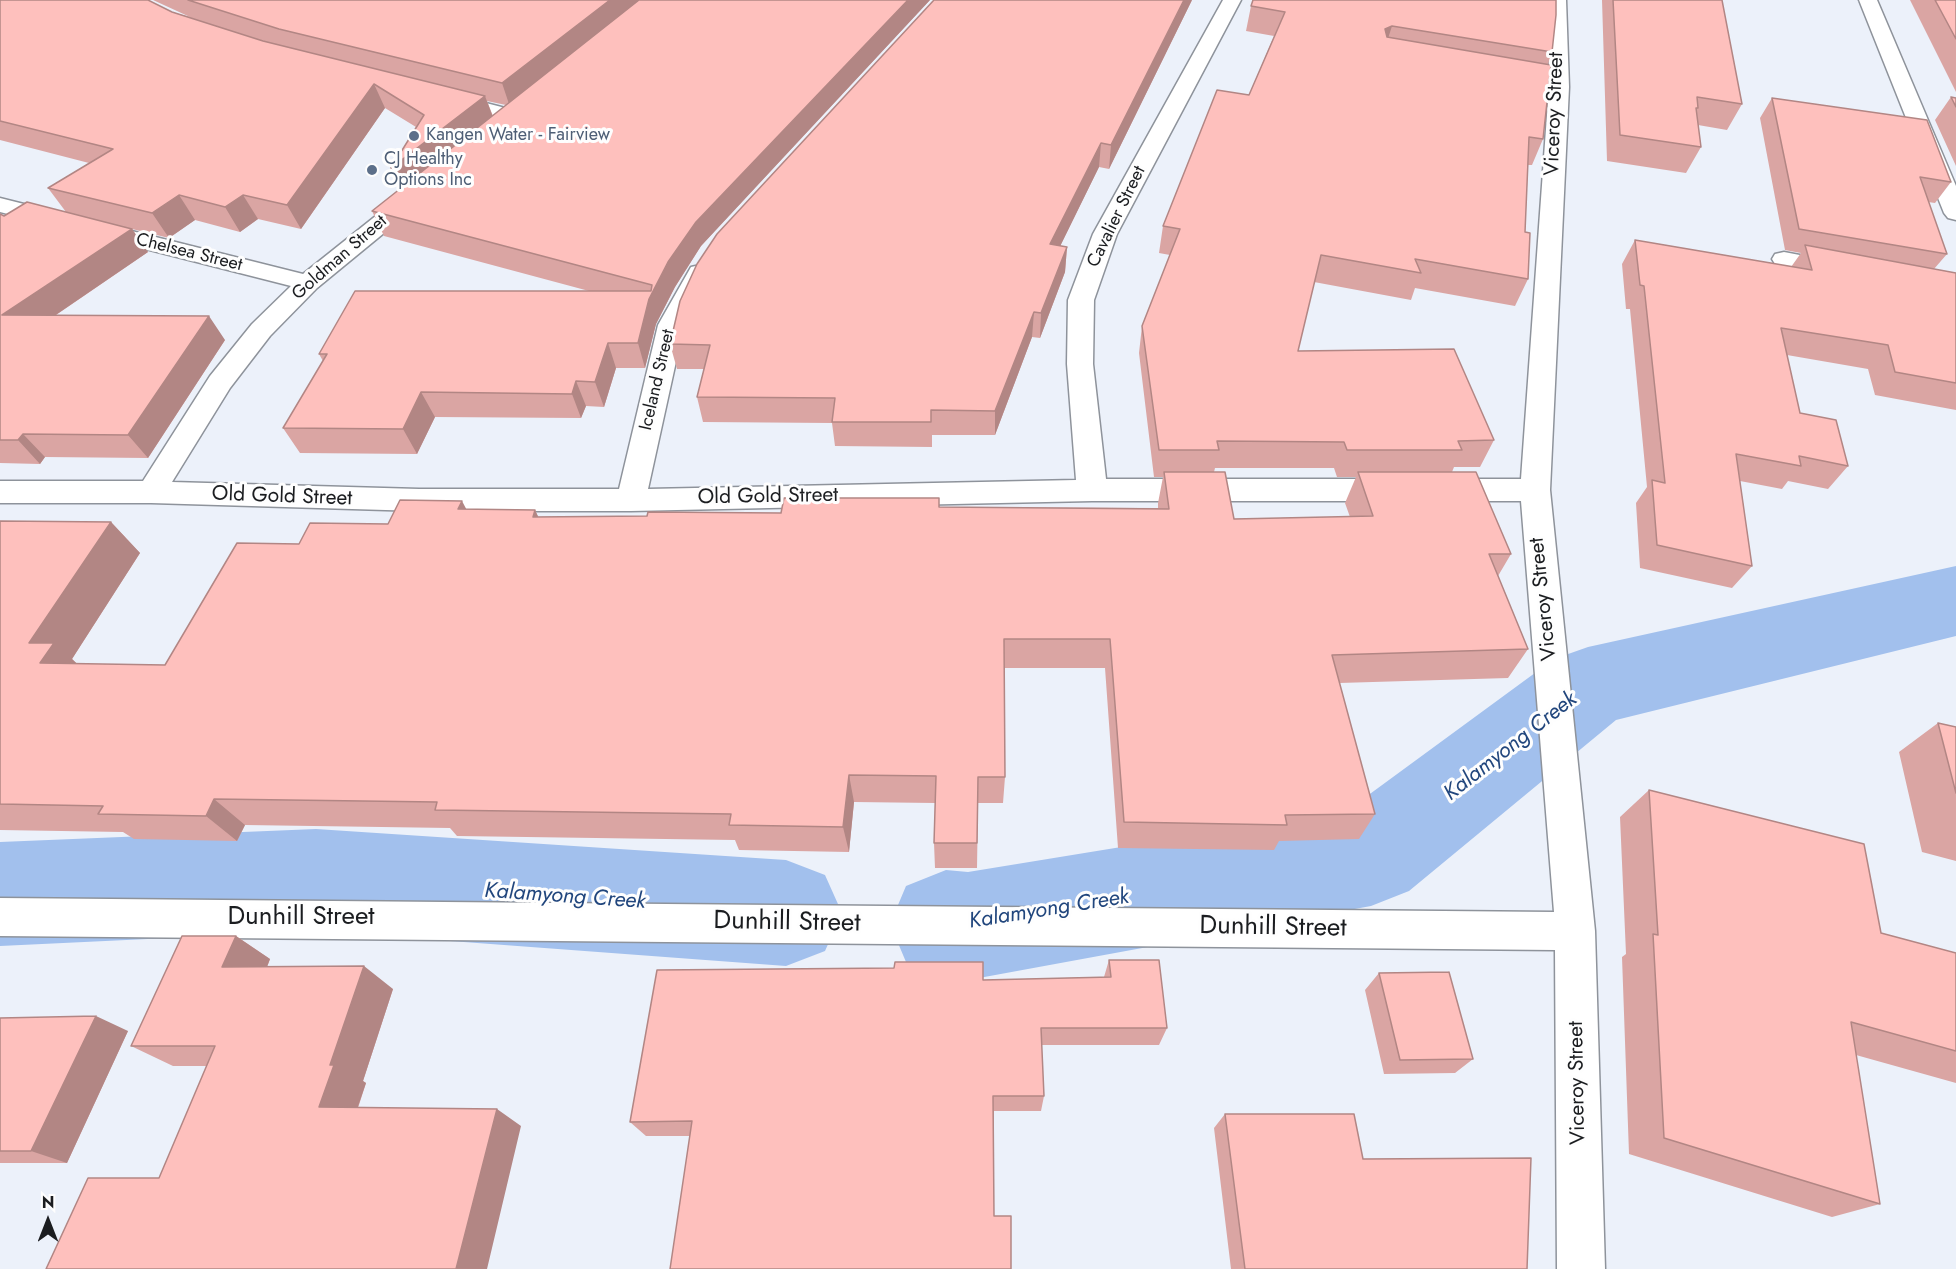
<!DOCTYPE html>
<style>
body{margin:0}
#map{position:relative;width:1956px;height:1269px;overflow:hidden;background:#ecf1fa;font-family:Jost,sans-serif}
canvas{display:block}
.north{position:absolute;left:18px;top:1191px;width:60px;height:60px;-webkit-text-stroke:4px #fefefe;paint-order:stroke;rotate:0deg;font-size:16px;font-weight:700;line-height:24px;text-align:center;color:#1b1d20}
.north::after{content:'';display:block;margin:auto;width:21px;height:27px;background:#1b1d20;clip-path:polygon(50% 0,100% 100%,50% 72%,0 100%)}
</style>
<div id="map">
<canvas width="1956" height="1269"></canvas>
<div class="north">N</div>
</div>
<script>
const ctx = document.querySelector('canvas').getContext('2d');
ctx.lineJoin = 'round';
function shape(rows) {
  const path = new Path2D();
  for (const r of rows) {
    path.moveTo(r[0], r[1]);
    for (let i = 2; i < r.length; i += 2) path.lineTo(r[i], r[i + 1]);
  }
  return path;
}
function fillPath(path, color) {
  ctx.fillStyle = color;
  ctx.fill(path, 'evenodd');
}
function stroke(path, color, width, dash) {
  ctx.strokeStyle = color;
  ctx.lineWidth = width;
  ctx.lineCap = dash ? 'butt' : 'round';
  ctx.setLineDash(dash || []);
  ctx.stroke(path);
}
function label(font, color, halo, rows, align = 'center') {
  ctx.font = font + ' Jost,sans-serif';
  ctx.lineWidth = 6;
  ctx.setLineDash([]);
  ctx.textBaseline = 'middle';
  ctx.strokeStyle = halo;
  ctx.fillStyle = color;
  for (const [text, x, y, turn = 0] of rows) {
    ctx.save();
    ctx.translate(x, y);
    ctx.rotate((+turn || 0) * Math.PI / 180);
    ctx.textAlign = isNaN(turn) ? turn : align;
    if (halo) ctx.strokeText(text, 0, 0);
    ctx.fillText(text, 0, 0);
    ctx.restore();
  }
}
const river = shape([
 [1956,566,1956,636,1616,720,1409,891,1371,906,968,980,946,978,906,962,890,924,906,886,946,870,968,872,1348,810,1554,659,1588,647,1956,566],
 [316,829,786,860,825,875,842,913,825,951,786,966,316,931,0,946,0,842,316,829]
]);
const street = shape([
 [1223,0,1241,0,1117,234,1094,300,1093,364,1106,479,1521,479,1549,87,1548,0,1566,0,1569,87,1550,490,1595,931,1605,1269,1557,1269,1555,950,0,936,0,898,1554,912,1521,501,1092,501,631,511,419,511,151,503,0,503,0,481,143,481,210,376,252,324,291,286,0,212,0,198,303,274,407,191,415,189,423,191,426,196,423,201,317,288,270,336,230,388,172,482,419,489,619,489,658,325,691,267,700,265,709,267,712,272,684,325,648,489,1076,480,1067,364,1068,300,1093,234,1223,0],
 [1859,0,1877,0,1956,186,1956,220,1948,218,1944,213,1859,0],
 [447,93,521,112,524,116,521,120,514,122,440,103,437,99,440,95,447,93],
 [1784,252,1847,264,1850,269,1847,274,1838,276,1775,264,1772,259,1775,254,1784,252]
]);
const wall = shape([
 [0,0,172,12,190,17,153,0,930,0,701,246,675,287,656,324,645,368,616,368,604,407,586,406,581,418,435,417,417,454,300,453,283,428,323,361,319,354,589,291,384,236,372,211,401,188,391,168,416,127,385,108,301,229,258,219,240,232,195,220,169,238,132,229,148,252,56,315,225,340,148,458,45,457,40,464,0,463,0,214,4,216,66,212,48,188,89,163,0,140],
 [487,101,506,105,493,116],
 [1192,0,1109,169,1099,167,1060,246,1067,247,1065,272,1040,338,1032,337,995,435,932,435,932,447,835,446,832,423,703,422,697,397,704,369,677,369,670,344],
 [1253,0,1552,52,1548,64,1543,139,1532,165,1528,165,1525,232,1528,279,1515,306,1415,288,1411,300,1314,282,1298,351,1494,440,1480,467,1454,467,1452,472,1511,554,1498,576,1528,649,1508,678,1339,683,1375,814,1359,839,1279,841,1274,850,1118,848,1105,668,1004,668,1005,777,1003,803,978,803,977,868,935,868,934,843,935,803,854,802,849,852,739,850,735,840,457,836,450,828,245,825,237,841,134,839,123,832,0,830,0,521,111,522,140,553,72,659,77,664,165,665,299,544,388,524,466,509,535,510,538,517,647,516,781,513,939,507,1158,508,1158,503,1163,477,1154,477,1139,353,1142,326,1170,255,1159,253,1163,226,1249,95,1274,36,1246,31,1251,6],
 [1215,468,1334,468,1337,477,1356,477,1345,503,1350,517,1234,519,1214,472],
 [1602,0,1722,0,1742,104,1727,130,1698,125,1701,147,1686,173,1607,161],
 [1910,0,1956,0,1956,92],
 [1951,97,1956,98,1956,166,1935,120],
 [1772,98,1951,182,1935,203,1928,202,1947,254,1934,269,1956,273,1956,410,1875,395,1868,369,1787,355,1800,413,1848,466,1828,489,1788,481,1782,489,1740,481,1752,566,1732,588,1640,568,1636,503,1647,487,1630,309,1626,309,1622,264,1635,240,1791,267,1801,253,1785,250,1760,118],
 [1938,723,1956,727,1956,861,1922,852,1899,752],
 [1649,790,1881,933,1956,953,1956,1083,1856,1055,1880,1204,1832,1217,1629,1154,1622,957,1626,954,1620,817],
 [236,936,270,959,267,967,393,989,363,1081,366,1083,358,1108,521,1126,159,1178,207,1066,173,1066,131,1046],
 [1109,960,1167,1028,1159,1045,1041,1045,1044,1096,1041,1111,994,1111,994,1216,1011,1269,690,1136,646,1136,630,1122,983,980,1104,977],
 [1379,973,1473,1059,1455,1073,1384,1074,1365,990],
 [0,1018,128,1031,67,1163,0,1163],
 [1225,1114,1363,1159,1527,1269,1231,1269,1214,1128]
]);
const shadedWall = shape([
 [610,0,645,0,510,107,502,83],
 [908,0,930,0,701,246,675,287,656,324,645,368,638,343,649,299,668,262,696,222],
 [1184,0,1192,0,1109,169,1111,145],
 [1392,26,1384,51,1385,29],
 [374,84,385,108,301,229,287,205],
 [485,96,494,120,403,192,391,168],
 [1101,143,1099,167,1049,269,1050,244],
 [179,195,195,220,169,238,152,213],
 [243,195,258,219,240,232,225,207],
 [132,229,148,252,22,338,2,315],
 [1067,247,1065,272,1040,338,1041,313],
 [1034,312,1032,337,995,435,995,411],
 [209,316,225,340,148,458,128,435],
 [608,343,616,368,604,407,595,382],
 [576,381,586,406,581,418,572,394],
 [421,392,435,417,417,454,403,429],
 [23,434,45,457,40,464,18,440],
 [462,501,479,533,458,509],
 [535,510,550,541,533,517],
 [111,522,140,553,72,659,87,673,40,663,29,643],
 [849,775,854,802,849,852,843,827],
 [214,799,245,825,237,841,206,816],
 [236,936,270,959,258,990,222,967],
 [364,966,393,989,363,1081,366,1083,352,1124,319,1107,330,1065],
 [96,1016,128,1031,67,1163,31,1151],
 [497,1109,521,1126,487,1269,456,1269]
]);
const building = shape([
 [0,0,148,0,172,12,263,41,485,96,391,168,424,115,374,84,287,205,243,195,225,207,179,195,152,213,48,188,113,149,0,121,0,0],
 [188,0,610,0,502,83,279,29,188,0],
 [639,0,908,0,696,222,668,262,649,299,638,343,608,343,595,382,576,381,572,394,421,392,403,429,283,428,327,354,319,354,355,291,651,291,652,285,372,211,639,0],
 [934,0,1184,0,1111,145,1101,143,1050,244,1067,247,1041,313,1034,312,995,411,931,410,931,422,832,422,835,398,697,397,710,345,670,344,680,301,697,264,717,234,934,0],
 [1253,0,1556,0,1556,15,1552,52,1392,26,1385,29,1387,37,1551,65,1543,139,1529,137,1525,232,1530,233,1528,279,1415,259,1421,273,1321,255,1298,351,1454,349,1494,440,1458,441,1462,450,1347,450,1344,442,1217,441,1219,450,1159,450,1142,326,1180,229,1163,226,1217,90,1249,95,1285,12,1251,6,1253,0],
 [1613,0,1722,0,1742,104,1697,97,1698,108,1696,108,1701,147,1620,135,1613,0],
 [1935,0,1956,0,1956,39,1935,0],
 [1951,97,1956,98,1956,107,1951,97],
 [1772,98,1927,120,1951,182,1920,177,1947,254,1799,229,1772,98],
 [27,202,132,229,2,315,209,316,128,435,23,434,18,440,0,440,0,214,4,216,27,202],
 [1635,240,1812,270,1805,245,1956,273,1956,383,1895,372,1888,345,1781,328,1800,413,1836,420,1848,466,1799,456,1801,466,1736,454,1752,566,1657,545,1652,480,1665,483,1644,286,1640,285,1635,240],
 [1164,472,1225,472,1234,519,1373,516,1358,472,1476,472,1511,554,1489,554,1528,649,1332,655,1375,814,1285,815,1287,825,1124,822,1110,639,1004,639,1005,777,978,777,977,843,934,843,936,776,849,775,843,827,729,825,731,814,435,810,437,802,214,799,206,816,98,814,103,806,0,804,0,521,111,522,29,643,54,643,40,663,165,665,237,543,299,544,310,523,388,524,400,500,462,501,458,509,535,510,533,517,647,516,648,512,781,513,784,498,939,498,939,507,1169,509,1164,472],
 [1938,723,1956,727,1956,793,1938,723],
 [1649,790,1864,844,1881,933,1956,953,1956,1051,1851,1022,1880,1204,1664,1138,1653,934,1658,935,1649,790],
 [182,936,236,936,222,967,364,966,330,1065,334,1065,319,1107,497,1109,456,1269,46,1269,88,1178,159,1178,215,1046,131,1046,182,936],
 [1109,960,1159,960,1167,1028,1041,1028,1044,1096,993,1096,994,1216,1011,1216,1011,1269,670,1269,692,1121,630,1122,657,970,894,968,895,962,983,962,983,980,1111,977,1109,960],
 [1449,972,1473,1059,1400,1060,1379,973,1449,972],
 [96,1016,31,1151,0,1151,0,1018,96,1016],
 [1225,1114,1354,1114,1363,1159,1531,1158,1527,1269,1245,1269,1225,1114]
]);
const markers = [
 [414,136,6,"#5c6f8a"],
 [372,170,6,"#5c6f8a"]
];
const farServicenames = [
 ["Kangen Water - Fairview",426,136],
 ["CJ Healthy",384,160],
 ["Options Inc",384,181]
];
const farStreetnames = [
 ["Cavalier Street",1117,217,-64],
 ["Chelsea Street",189,253,14],
 ["Goldman Street",340,258,-41],
 ["Iceland Street",658,380,-77]
];
const streetNames = [
 ["Viceroy Street",1555,114,-88],
 ["Old Gold Street",282,497,2],
 ["Old Gold Street",768,497,-1],
 ["Viceroy Street",1544,599,-96],
 ["Viceroy Street",1578,1083,-91]
];
const waterNames = [
 ["Kalamyong Creek",1511,747,-38],
 ["Kalamyong Creek",565,897,4],
 ["Kalamyong Creek",1049,910,-9]
];
const nearStreetnames = [
 ["Dunhill Street",301,918],
 ["Dunhill Street",787,923,1],
 ["Dunhill Street",1273,928,1]
];
fillPath(river, '#a2c0ed');
stroke(street, '#8e939b', 3);
fillPath(street, '#fff');
fillPath(wall, '#daa5a3');
fillPath(shadedWall, '#b28684');
fillPath(building, '#fec0bd');
stroke(building, '#b28684', 1.5);
for (const [x, y, r, color] of markers) {
  const dot = new Path2D();
  dot.arc(x, y, r, 0, 2 * Math.PI);
  ctx.fillStyle = color;
  ctx.fill(dot);
  stroke(dot, '#fefefe', 2);
}
label('18px', '#4e5e75', '#fefefe', farServicenames, 'left');
label('18px', '#1b1d20', '#fefefe', farStreetnames);
label('21px', '#1b1d20', '#fefefe', streetNames);
label('italic 22px', '#21467d', '#fefefe', waterNames);
label('26px', '#1b1d20', '#fefefe', nearStreetnames);
</script>
